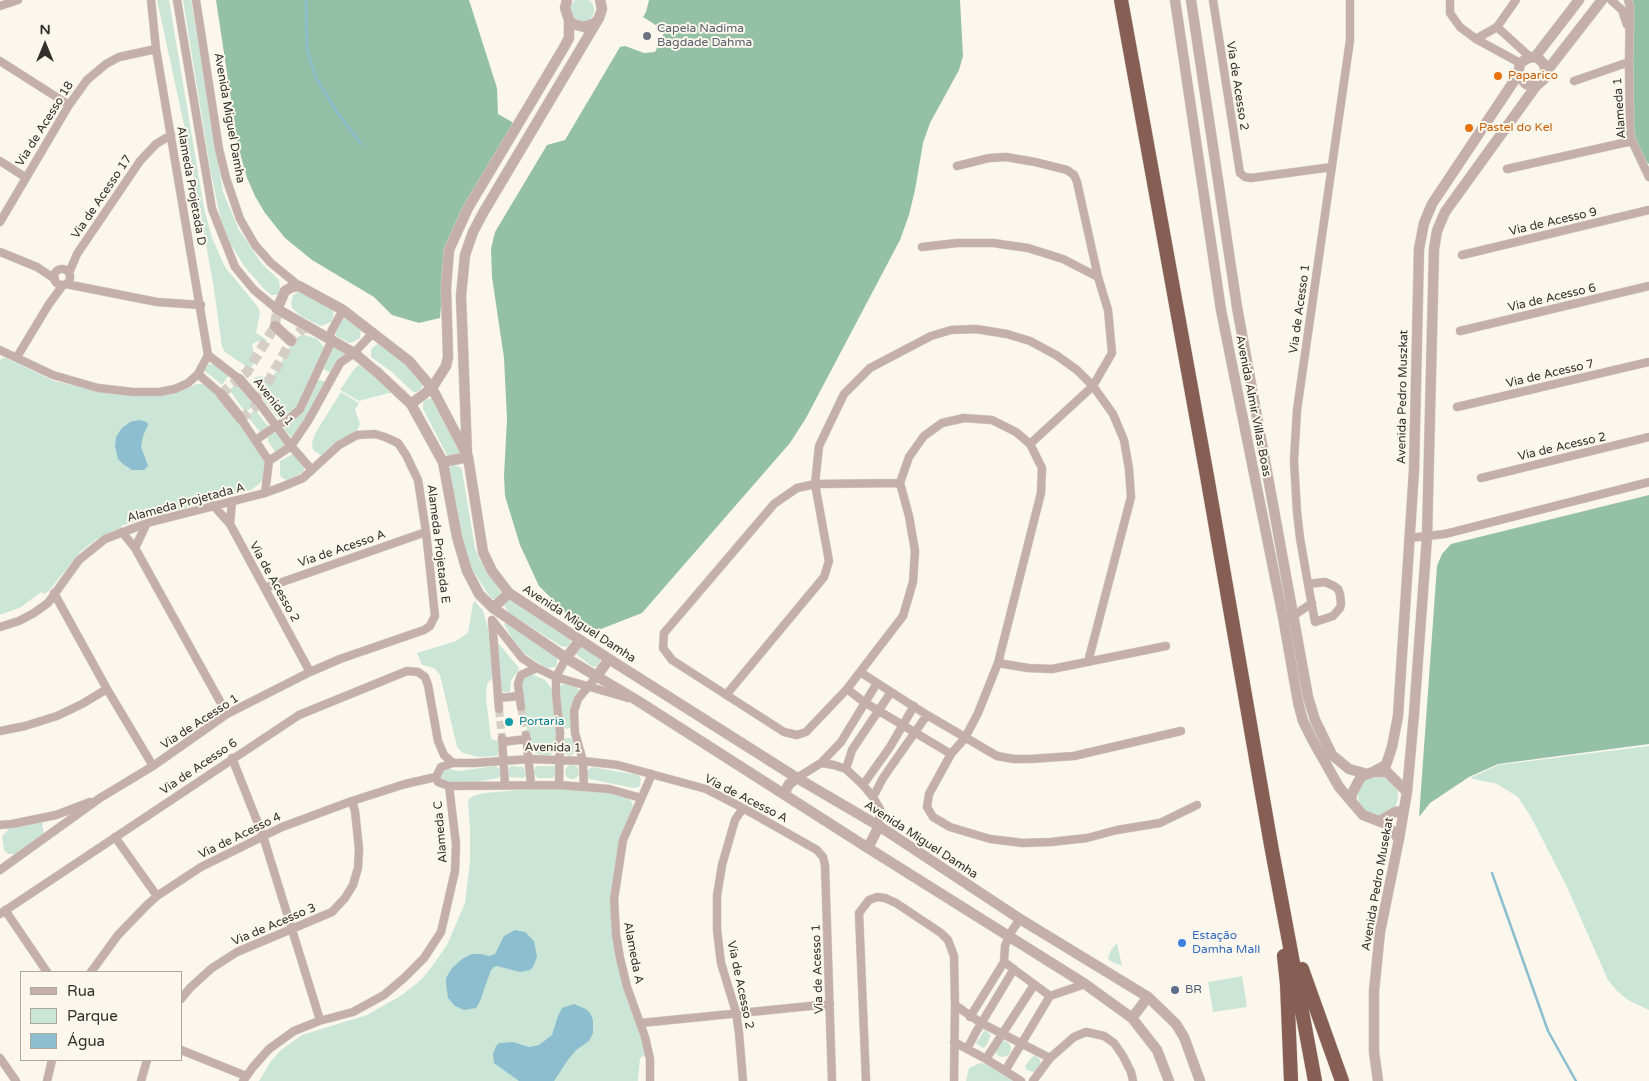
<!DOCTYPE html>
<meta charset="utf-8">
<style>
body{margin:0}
#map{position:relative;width:1649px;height:1081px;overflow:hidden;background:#fbf7ed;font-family:"Varela Round",sans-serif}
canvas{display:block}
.legend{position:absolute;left:20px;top:971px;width:162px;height:90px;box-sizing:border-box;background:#fbf7ed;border:1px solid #aba8a0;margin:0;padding:6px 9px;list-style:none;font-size:15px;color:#33312d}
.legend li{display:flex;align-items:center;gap:10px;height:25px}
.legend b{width:25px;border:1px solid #aba8a0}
.north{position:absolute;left:20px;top:20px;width:50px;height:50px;-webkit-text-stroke:4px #fbf7ed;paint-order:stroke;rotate:0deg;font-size:14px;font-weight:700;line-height:20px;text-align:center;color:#33312d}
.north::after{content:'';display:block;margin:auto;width:18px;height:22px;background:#33312d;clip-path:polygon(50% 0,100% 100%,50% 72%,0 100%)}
</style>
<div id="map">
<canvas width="1649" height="1081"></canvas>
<ul class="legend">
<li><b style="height:6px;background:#c5afaa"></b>Rua</li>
<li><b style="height:14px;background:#cbe6d6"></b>Parque</li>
<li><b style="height:14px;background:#8cbecf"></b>Água</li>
</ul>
<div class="north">N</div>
</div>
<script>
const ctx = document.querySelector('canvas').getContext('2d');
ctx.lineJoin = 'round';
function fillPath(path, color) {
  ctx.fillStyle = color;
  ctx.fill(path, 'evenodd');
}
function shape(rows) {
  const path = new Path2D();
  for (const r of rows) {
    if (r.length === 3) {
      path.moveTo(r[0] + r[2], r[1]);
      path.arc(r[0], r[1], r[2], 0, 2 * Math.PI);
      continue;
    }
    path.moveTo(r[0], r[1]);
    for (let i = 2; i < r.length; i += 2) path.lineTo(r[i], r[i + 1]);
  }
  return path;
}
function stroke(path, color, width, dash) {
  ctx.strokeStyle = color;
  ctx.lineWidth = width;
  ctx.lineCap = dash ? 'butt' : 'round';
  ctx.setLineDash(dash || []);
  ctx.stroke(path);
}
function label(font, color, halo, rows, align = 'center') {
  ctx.font = font + ' "Varela Round",sans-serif';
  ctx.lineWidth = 4;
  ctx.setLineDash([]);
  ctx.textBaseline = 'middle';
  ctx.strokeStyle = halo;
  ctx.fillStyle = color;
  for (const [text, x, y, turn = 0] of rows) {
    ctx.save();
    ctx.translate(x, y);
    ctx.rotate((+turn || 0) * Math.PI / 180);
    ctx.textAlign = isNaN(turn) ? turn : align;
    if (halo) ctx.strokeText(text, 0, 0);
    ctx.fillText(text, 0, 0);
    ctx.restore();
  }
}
const green = shape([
 [582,10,12],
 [157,0,169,0,204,208,212,238,225,267,258,307,260,313,256,333,267,340,266,342,261,340,252,344,254,355,258,357,250,369,225,352,222,347,214,289,186,134],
 [183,0,191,0,223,192,239,230,246,240,262,264,279,280,280,289,278,294,275,295,271,295,265,290,244,266,229,241,221,221,210,168],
 [300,291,332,308,334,315,331,322,321,326,301,316,292,308,291,303,293,295],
 [346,318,361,330,360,338,353,342,350,343,336,336,335,331,339,320],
 [305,335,317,339,325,348,295,412,284,419,278,418,264,401,263,399,265,390,261,390,254,378,261,376,271,380,292,343,299,336],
 [380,342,388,346,424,384,420,390,417,392,413,392,392,372,371,357,371,350,373,347],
 [335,346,344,353,344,355,332,371,328,372,324,369,324,362,330,348],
 [2,358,6,358,54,381,110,394,167,395,176,393,197,384,205,384,216,391,266,459,265,477,259,484,251,490,123,525,117,532,97,539,80,552,48,592,44,594,41,592,21,607,0,615,0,360],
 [209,364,218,366,229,375,222,385,205,371,205,369],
 [361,364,374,364,381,367,387,376,402,389,407,391,403,395,395,393,389,393,359,401,340,390,355,368],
 [320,380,326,382,325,388,292,438,285,430,285,426,295,420,315,382],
 [236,385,240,386,252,403,251,408,248,410,243,409,231,392,231,388],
 [341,392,359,403,355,410,360,424,356,433,324,457,313,450,312,442,316,432],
 [427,399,432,399,460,453,459,456,451,458,447,455,423,409,423,402],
 [255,410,268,426,268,430,260,432,247,416],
 [271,433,277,433,284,444,285,446,277,453,275,452,268,441,268,437],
 [293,454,304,465,304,470,303,472,288,480,283,479,280,475,280,461],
 [454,465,460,467,462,470,475,548,479,558,502,594,497,599,492,599,486,591,472,569,464,547,452,483,449,472,450,467],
 [509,600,511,600,571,639,570,644,567,647,561,646,509,613,504,605,505,602],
 [475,601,483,611,488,628,493,677,487,684,486,699,491,739,501,742,500,750,497,756,479,757,463,753,457,747,440,675,434,668,422,665,417,653,456,641,468,633,473,603],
 [506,623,558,657,556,667,546,668,524,653,512,638,504,624],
 [496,644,499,644,519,668,519,670,511,680,510,692,500,692],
 [584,646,600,658,600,662,597,666,593,667,577,655,576,652,580,647],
 [532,674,545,680,553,690,559,746,550,755,541,755,535,753,529,749,527,743,527,729,521,691,522,679],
 [564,684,576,687,580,691,573,726,567,729,564,728,563,725,558,688],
 [566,738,571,738,573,739,574,752,571,756,564,754,563,741],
 [1649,746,1649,1010,1628,1000,1617,991,1608,980,1566,885,1531,817,1518,797,1497,784,1470,778,1498,765],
 [572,772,7],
 [495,766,500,770,501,775,498,778,459,785,440,782,438,772,445,768,459,771],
 [511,766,523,767,526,773,525,777,523,778,509,777,507,771],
 [536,766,554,766,556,769,556,774,553,778,538,778,533,773],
 [592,767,638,775,641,778,640,786,634,788,589,779,587,776,587,771],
 [1378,796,20],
 [541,788,595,790,624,795,632,802,633,810,612,911,646,1054,640,1058,638,1081,259,1081,271,1061,281,1050,302,1035,367,1015,402,995,421,980,433,965,447,945,465,903,470,861,470,828,468,800,473,796,485,793],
 [42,822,44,835,16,854,8,854,4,850,2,836,9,829],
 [1117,943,1122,966,1110,961,1108,958,1111,950],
 [1242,976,1247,1007,1213,1012,1208,982],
 [984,1031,986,1031,991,1035,986,1046,983,1048,976,1043],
 [1003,1049,8],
 [1034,1055,1040,1059,1041,1065,1036,1071,1033,1072,1027,1070,1025,1066],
 [980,1063,986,1064,1013,1081,966,1081,969,1068]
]);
const forest = shape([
 [216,0,469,0,497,88,498,114,512,122,515,128,446,245,440,318,419,323,392,315,374,297,312,260,285,238,265,213,255,196,247,178,238,146],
 [649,0,960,0,963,56,959,70,930,123,923,143,915,190,909,215,900,240,806,418,790,443,642,613,601,629,589,630,581,628,539,586,520,545,505,496,504,476,507,419,504,358,492,277,491,249,495,232,547,145,565,140,620,47,625,46,644,53,655,52,665,31,643,17,646,12],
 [1630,0,1649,0,1649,164,1644,160,1635,139,1633,128],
 [1649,495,1649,744,1498,764,1469,777,1430,803,1419,817,1437,566,1442,554,1451,544]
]);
const water = shape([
 [139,420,147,422,148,425,143,436,141,447,148,466,144,470,132,470,123,464,118,459,115,446,116,437,122,428,130,422],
 [515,930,525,932,534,941,537,957,533,967,530,970,520,972,497,966,494,967,491,970,480,1001,476,1008,464,1010,455,1006,448,998,446,984,446,978,452,968,462,959,472,954,481,954,489,956,495,954,504,936],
 [574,1004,586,1009,590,1013,593,1020,593,1033,589,1041,576,1050,567,1061,554,1081,519,1081,494,1063,493,1054,496,1046,499,1043,513,1042,529,1047,539,1045,552,1035,558,1016,562,1008]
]);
const stream = shape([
 [306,0,307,49,316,78,339,115,361,144],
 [1492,873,1548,1031,1576,1081]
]);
const minorTunnel = shape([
 [521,707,526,735],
 [499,709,502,738]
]);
const tertiaryTunnel = shape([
 [221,394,247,372,275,326,277,309],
 [241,419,254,408,291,341,302,329,310,328]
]);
const minor = shape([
 [177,0,212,209,235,267,254,290,277,309],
 [196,0,219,149,226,178,240,219,255,245,271,263,299,286],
 [1213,0,1240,173,1245,177,1251,178,1332,167],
 [1450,0,1450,13,1460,27,1476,39,1520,63],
 [1611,0,1622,10,1627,25],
 [1628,0,1630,7,1629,62,1630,131,1632,141,1649,177],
 [0,6,18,0],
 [1497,27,1530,57],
 [1476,39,1497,27,1516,0],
 [0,61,69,105],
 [1574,81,1629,62],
 [0,161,25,177],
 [957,166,989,158,1006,157,1035,162,1067,170,1074,175,1077,182,1098,277,1108,310,1112,353,1093,386,1030,444],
 [1507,169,1632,141],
 [0,222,69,105,87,80,106,64,119,57,156,49],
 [922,247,957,243,993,243,1028,248,1063,259,1098,277],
 [0,252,37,267,55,279],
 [1462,255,1649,210],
 [62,277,8],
 [69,273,77,254,140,161,156,144,171,135],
 [66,284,157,302,201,305],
 [1460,331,1649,286],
 [0,350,53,375,98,388,133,392,159,392,175,389,188,383,198,374,208,355,156,49,151,0],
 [208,355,239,379],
 [17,357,49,304,63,285],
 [198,374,221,394],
 [257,400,291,446,312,470],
 [1457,407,1649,362],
 [241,419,269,461,265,493],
 [256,440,276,426,288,420,300,409,332,340,330,335,332,330,343,310],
 [269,461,291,446,308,421,340,363,354,353,368,338,374,333],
 [1481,478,1649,437],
 [900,483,815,484,797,488,774,504,664,633,663,648,672,660,784,732,797,735,806,732,847,689,903,616,913,582,915,551,909,516,900,483,909,457,924,436,942,423,964,418,992,420,1016,432,1030,444,1042,468,1041,493,998,663,978,713,965,738,951,754,929,794,927,807,933,817,950,827,990,839,1023,843,1051,842,1087,838,1117,830,1160,823,1197,805],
 [213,505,230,524,310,672],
 [230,524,232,501],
 [122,532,135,548,227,714],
 [1409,538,1445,534,1649,482],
 [135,548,147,523],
 [1308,584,1325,582,1334,586,1338,589,1340,594,1341,604,1340,608,1333,616,1315,622,1308,584,1300,538,1297,512,1294,461,1297,410,1350,40,1350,0],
 [265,588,426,532],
 [54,593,107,689,153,766],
 [1283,617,1293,616,1312,603],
 [492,620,522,658,537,668,556,677,628,698],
 [492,620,499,709],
 [0,627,19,621,34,613,48,603,79,560,105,539,147,523,265,493,284,486,303,478,339,445,357,435,375,434,385,437,398,443,406,455,418,480,426,532,435,616,430,626,424,630,340,659,310,672,227,714,153,766,100,798,0,870],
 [998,663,1028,668,1052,669,1166,646],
 [860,672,927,715,997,756,1014,759,1030,759,1074,756,1181,731],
 [847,689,864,702,951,754],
 [726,695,824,577,829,561,815,484,819,446,844,394,870,368,931,336,951,330,976,329,1007,334,1030,341,1056,355,1077,370,1093,386,1113,414,1124,440,1129,469,1131,497,1088,662],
 [498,698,520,696],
 [521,707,518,684,521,675,537,668],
 [0,731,25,726,57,716,82,704,107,689],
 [526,735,531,784],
 [502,738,505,785],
 [502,742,527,739],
 [232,758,263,836,320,1020],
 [453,763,474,763,530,759,583,761,618,765,706,789,743,808,817,850,823,857,825,865,832,1081],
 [821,763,841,742,877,683],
 [846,769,852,750,891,692],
 [797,778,821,763,834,765,846,769,863,785,873,797,880,809,879,826],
 [559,785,560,733,556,694,556,677,566,658],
 [863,785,890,747,914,706],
 [449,786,559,785,609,789,641,798],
 [584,787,583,761,575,733,574,711,578,699,597,676],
 [873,797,883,778,927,715],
 [743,808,735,820,722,865,717,896,717,930,721,963,736,1012,739,1033,743,1081],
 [0,825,12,824,56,815,90,802],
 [115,837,157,896],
 [5,910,47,972],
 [0,914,299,715,407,671,418,672,425,677,428,685,438,741,444,755,453,763,441,767,436,777,438,782,449,786,456,844,455,871,441,932,424,958,404,978,384,995,353,1012,319,1021,294,1031,269,1049,253,1067,243,1081],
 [1020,919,1009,935,1005,946,1004,962,1050,996,1085,984],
 [91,972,118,935,147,905,157,896,201,867,282,827,352,801,405,784,436,777],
 [181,999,190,988,212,968,237,952,332,912,345,898,353,885,358,868,359,849,355,811,352,801],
 [955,1005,981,1023,1050,1058],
 [970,1017,1004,962],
 [641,1023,830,1004],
 [954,1042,986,1059,1021,1081],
 [967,1049,976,1032,1014,969],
 [181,1050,246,1076],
 [0,1058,16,1081],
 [986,1059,1034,985],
 [1005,1071,1050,996],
 [47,1081,52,1060],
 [141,1081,147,1060],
 [650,1081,650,1059,645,1037,627,987,620,958,616,935,614,899,623,840,652,774],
 [866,1081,859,913,869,900,877,897,885,898,896,903,941,933,948,940,954,956,955,1005,954,1081],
 [1033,1081,1050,1058,1074,1037,1086,1032,1104,1036,1114,1043,1123,1056,1131,1072,1133,1081]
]);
const tertiary = shape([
 [567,0,565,8,569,20,573,24,584,27,595,23,599,18,602,9,600,0],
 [1175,0,1221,310,1283,617,1298,702,1303,721,1313,741,1339,787,1363,815,1386,824,1399,839],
 [1191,0,1237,307,1308,697,1315,720,1332,755,1349,769,1367,774],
 [1535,57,1579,0],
 [1546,72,1602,0],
 [275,326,291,341],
 [239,379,257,400],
 [221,394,241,419],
 [411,404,432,388,446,366,448,357,446,288,449,250,468,208,563,49,569,38,569,20],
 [467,454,461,296,465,255,473,232,483,213,599,18],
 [443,462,468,457],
 [493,608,509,593],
 [566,658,580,640],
 [597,676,609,659],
 [1373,772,1386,765,1392,747,1398,716,1414,470,1419,249,1424,223,1432,204,1518,75],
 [784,794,789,784,797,778],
 [1352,802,1351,796,1358,782,1362,776,1373,772,1387,772,1407,792],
 [1381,820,1395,812,1403,811],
 [868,848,879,826],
 [1132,1018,1148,997],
 [1169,1081,1157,1050,1132,1018,1085,984,868,848,638,701,566,658,493,608,479,594,467,571,457,537,443,462,411,404,379,374,354,353,277,309,285,291,292,287,299,286,343,310,409,361,432,388,468,457,483,552,492,571,509,593,609,659,797,778,879,826,1020,919,1148,997,1176,1024,1184,1037,1200,1081],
 [1378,1081,1374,1052,1374,991,1380,932,1399,839,1407,792,1414,714,1427,537,1434,249,1437,231,1445,212,1536,86,1544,79,1546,72,1544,64,1538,58,1530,57,1520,63,1518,75,1526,84,1536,86]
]);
const motorway = shape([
 [1121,0,1207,476,1271,845,1315,1081],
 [1284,956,1287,984,1291,1081],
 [1302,969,1342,1081]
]);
const markers = [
 [647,36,5,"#6b7280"],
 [1498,76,5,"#e8710a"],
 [1469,128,5,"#e8710a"],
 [509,722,5,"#0f9aa8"],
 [1182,943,5,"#3f7fe0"],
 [1175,990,5,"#5c6f8a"]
];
const worshipNames = [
 ["Capela Nadima",657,29],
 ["Bagdade Dahma",657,43]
];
const foodNames = [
 ["Paparico",1508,76],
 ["Pastel do Kel",1479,128]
];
const streetNames = [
 ["Via de Acesso 2",1237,86,81],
 ["Alameda 1",1620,108,-94],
 ["Avenida Miguel Damha",229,118,80],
 ["Via de Acesso 18",45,124,-58],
 ["Alameda Projetada D",191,186,80],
 ["Via de Acesso 17",102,197,-56],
 ["Via de Acesso 9",1553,222,-13],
 ["Via de Acesso 6",1552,298,-13],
 ["Via de Acesso 1",1300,309,-82],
 ["Via de Acesso 7",1550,374,-13],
 ["Avenida Pedro Muszkat",1403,397,-89],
 ["Avenida 1",273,402,52],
 ["Avenida Almir Villas Boas",1253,406,79],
 ["Via de Acesso 2",1562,447,-13],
 ["Alameda Projetada A",186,503,-15],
 ["Alameda Projetada E",438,544,83],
 ["Via de Acesso A",342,549,-19],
 ["Via de Acesso 2",274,582,61],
 ["Avenida Miguel Damha",579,624,33],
 ["Via de Acesso 1",200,722,-33],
 ["Avenida 1",553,748,1],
 ["Via de Acesso 6",199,767,-34],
 ["Via de Acesso A",746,799,27],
 ["Alameda C",441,832,-95],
 ["Via de Acesso 4",240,836,-26],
 ["Avenida Miguel Damha",921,840,33],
 ["Avenida Pedro Musekat",1378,884,-80],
 ["Via de Acesso 3",274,925,-23],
 ["Alameda A",633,953,79],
 ["Via de Acesso 1",818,969,-92],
 ["Via de Acesso 2",740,985,78]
];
const cultureNames = [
 ["Portaria",519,722]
];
const shopNames = [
 ["Estação",1192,936],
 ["Damha Mall",1192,950]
];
const serviceNames = [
 ["BR",1185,990]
];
fillPath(green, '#cbe6d6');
fillPath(forest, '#95c0a8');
fillPath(water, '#8cbecf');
stroke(stream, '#8cbecf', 2.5);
stroke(minorTunnel, '#d3cfc7', 8, [8, 4]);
stroke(tertiaryTunnel, '#d3cfc7', 10, [10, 5]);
stroke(minor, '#d7d3ca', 9);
stroke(tertiary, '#d7d3ca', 11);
stroke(motorway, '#d7d3ca', 15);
stroke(minor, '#c5afaa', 8);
stroke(tertiary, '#c5afaa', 10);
stroke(motorway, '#875e54', 14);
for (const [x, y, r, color] of markers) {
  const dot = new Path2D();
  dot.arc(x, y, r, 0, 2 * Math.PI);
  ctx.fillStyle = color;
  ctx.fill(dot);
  stroke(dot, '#fbf7ed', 2);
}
label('12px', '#5b616d', '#fbf7ed', worshipNames, 'left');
label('12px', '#c56008', '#fbf7ed', foodNames, 'left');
label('12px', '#33312d', '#fbf7ed', streetNames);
label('12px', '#0d838f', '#fbf7ed', cultureNames, 'left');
label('12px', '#366cbe', '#fbf7ed', shopNames, 'left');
label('12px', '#4e5e75', '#fbf7ed', serviceNames, 'left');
</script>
